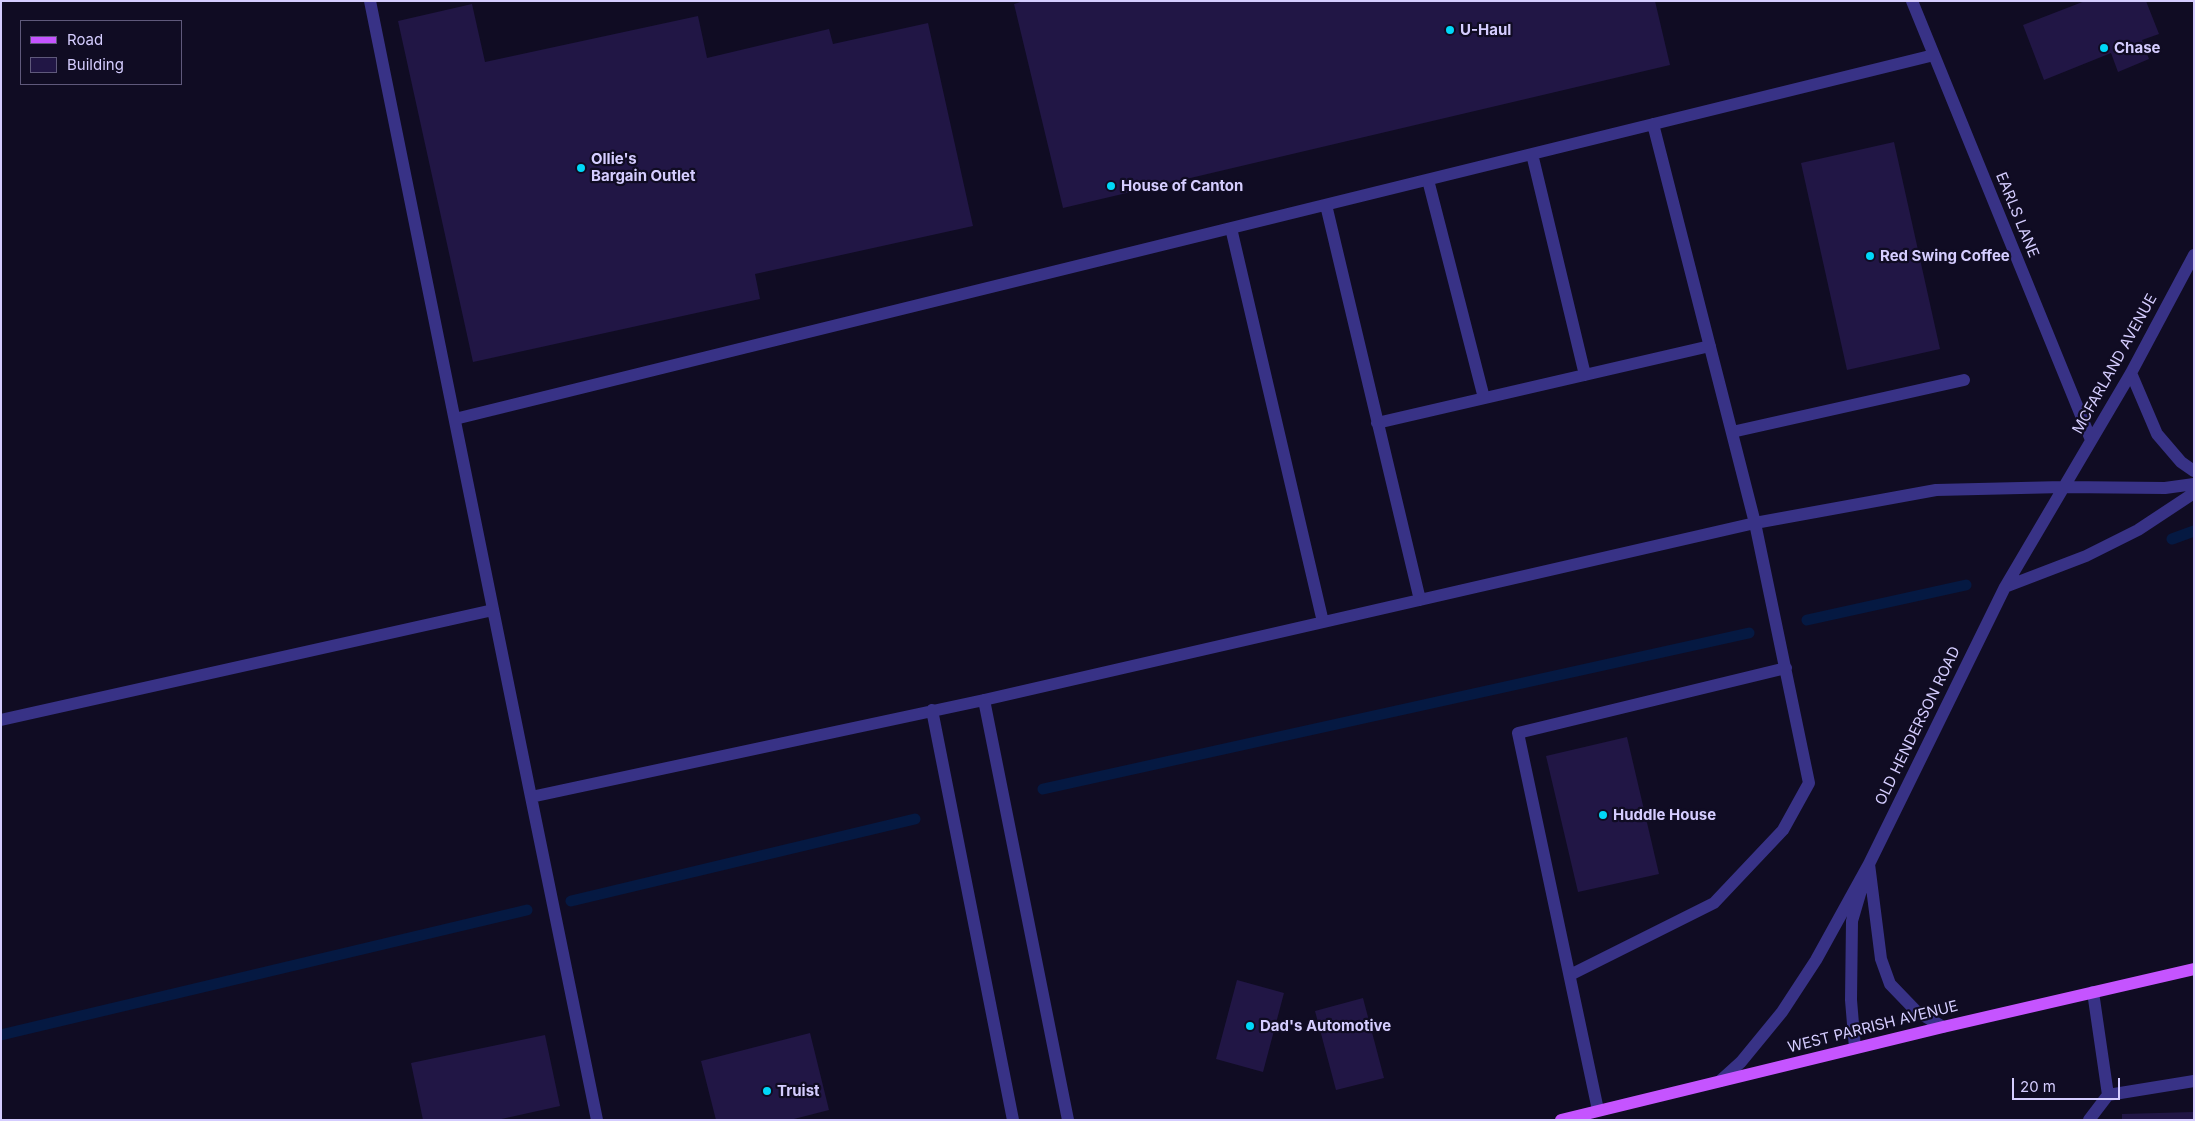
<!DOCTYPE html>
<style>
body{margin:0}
#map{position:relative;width:2195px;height:1121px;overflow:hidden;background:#100c23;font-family:Inter,sans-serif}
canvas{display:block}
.frame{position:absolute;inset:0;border:2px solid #d5cdff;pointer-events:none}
.legend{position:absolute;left:20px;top:20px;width:162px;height:65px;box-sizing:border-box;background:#100c23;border:1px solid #5f597b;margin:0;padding:6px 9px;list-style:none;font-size:15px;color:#d5cdff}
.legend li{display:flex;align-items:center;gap:10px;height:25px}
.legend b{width:25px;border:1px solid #5f597b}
.scale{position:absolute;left:2012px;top:1078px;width:108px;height:22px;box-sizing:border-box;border:2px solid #d5cdff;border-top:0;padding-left:6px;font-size:15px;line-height:18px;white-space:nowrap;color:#d5cdff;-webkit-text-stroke:4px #100c23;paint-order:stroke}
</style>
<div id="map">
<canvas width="2195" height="1121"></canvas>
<div class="frame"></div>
<ul class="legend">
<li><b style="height:6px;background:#c554ff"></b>Road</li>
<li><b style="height:14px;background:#211645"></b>Building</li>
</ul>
<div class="scale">20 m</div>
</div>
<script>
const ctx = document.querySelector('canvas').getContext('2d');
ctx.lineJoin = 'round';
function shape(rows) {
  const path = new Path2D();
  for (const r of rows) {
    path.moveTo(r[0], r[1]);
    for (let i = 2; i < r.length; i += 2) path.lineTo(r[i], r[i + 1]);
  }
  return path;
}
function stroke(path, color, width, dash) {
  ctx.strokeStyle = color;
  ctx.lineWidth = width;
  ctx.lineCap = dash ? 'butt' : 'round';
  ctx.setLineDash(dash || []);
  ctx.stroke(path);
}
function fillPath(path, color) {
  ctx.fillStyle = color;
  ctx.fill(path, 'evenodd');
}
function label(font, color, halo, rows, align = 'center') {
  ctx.font = font + ' Inter,sans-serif';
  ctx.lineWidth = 4.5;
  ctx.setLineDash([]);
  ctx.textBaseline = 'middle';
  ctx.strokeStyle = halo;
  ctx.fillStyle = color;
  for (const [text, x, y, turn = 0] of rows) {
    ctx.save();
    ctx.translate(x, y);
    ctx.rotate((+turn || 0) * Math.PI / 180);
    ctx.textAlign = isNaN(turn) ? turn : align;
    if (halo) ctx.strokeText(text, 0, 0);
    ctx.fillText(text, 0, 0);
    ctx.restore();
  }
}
const stream = shape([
 [2172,539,2194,531],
 [1807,620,1966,585],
 [1043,789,1749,633],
 [571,901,915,819],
 [1,1035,527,910]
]);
const building = shape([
 [1024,1,1655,1,1670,65,1063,208,1014,4],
 [2085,1,2146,1,2159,34,2142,40,2149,59,2118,72,2111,53,2044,80,2023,25],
 [472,4,485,62,698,16,707,58,829,29,833,44,928,23,973,226,755,274,760,299,473,362,398,21],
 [1894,142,1940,349,1847,370,1801,163],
 [1627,737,1659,874,1578,892,1546,756],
 [1237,980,1284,993,1263,1072,1216,1059],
 [1363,998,1384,1078,1336,1090,1315,1011],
 [810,1033,829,1110,790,1120,716,1120,701,1061],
 [545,1035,560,1106,497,1120,423,1120,411,1063],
 [2194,1112,2194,1120,2122,1120,2122,1114]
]);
const minor = shape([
 [370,1,531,797,984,700,1755,523,1936,490,2063,487,2165,488,2194,484],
 [1912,1,2091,440],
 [1532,154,1585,375],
 [1428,180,1484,398],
 [1326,205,1420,600],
 [1231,228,1323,622],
 [2131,373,2157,434,2181,462,2194,471],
 [455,419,1934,55],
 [1377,423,1710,346],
 [1732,432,1964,380],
 [2005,587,2086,556,2138,530,2194,493],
 [984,700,1068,1120],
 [932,710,1013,1120],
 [1,720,493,610],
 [531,797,597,1120],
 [1869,864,1881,959,1890,984,1916,1011,1943,1027],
 [1570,975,1714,903,1783,830,1809,783,1755,523,1653,124],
 [1855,1048,1851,1000,1852,921,1862,887],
 [1720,1081,1741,1062,1782,1012,1816,960,1869,864,2005,587,2131,373,2194,255],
 [2108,1095,2194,1081],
 [1598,1110,1518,733,1786,668],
 [2089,1120,2108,1095,2093,992]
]);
const major = shape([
 [1561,1120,1943,1027,2194,969]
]);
const markers = [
 [1450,30,5,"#00d8f8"],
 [2104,48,5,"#00d8f8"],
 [581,168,5,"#00d8f8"],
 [1111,186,5,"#00d8f8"],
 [1870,256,5,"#00d8f8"],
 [1603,815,5,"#00d8f8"],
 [1250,1026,5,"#00d8f8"],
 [767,1091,5,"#00d8f8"]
];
const poiNames = [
 ["U-Haul",1460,30],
 ["Chase",2114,48],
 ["Ollie's",591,159],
 ["Bargain Outlet",591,176],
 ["House of Canton",1121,186],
 ["Red Swing Coffee",1880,256],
 ["Huddle House",1613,815],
 ["Dad's Automotive",1260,1026],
 ["Truist",777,1091]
];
const streetNames = [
 ["EARLS LANE",2017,215,68],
 ["MCFARLAND AVENUE",2115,364,-61],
 ["OLD HENDERSON ROAD",1918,726,-64],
 ["WEST PARRISH AVENUE",1873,1027,-14]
];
stroke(stream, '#051942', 11);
fillPath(building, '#211645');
stroke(minor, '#383286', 12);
stroke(major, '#c554ff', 12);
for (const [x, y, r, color] of markers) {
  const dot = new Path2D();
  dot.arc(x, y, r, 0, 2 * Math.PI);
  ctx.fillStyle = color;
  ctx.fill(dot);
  stroke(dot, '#100c23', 2);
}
label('bold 15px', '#d5cdff', '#100c23', poiNames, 'left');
label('15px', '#d5cdff', '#100c23', streetNames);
</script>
